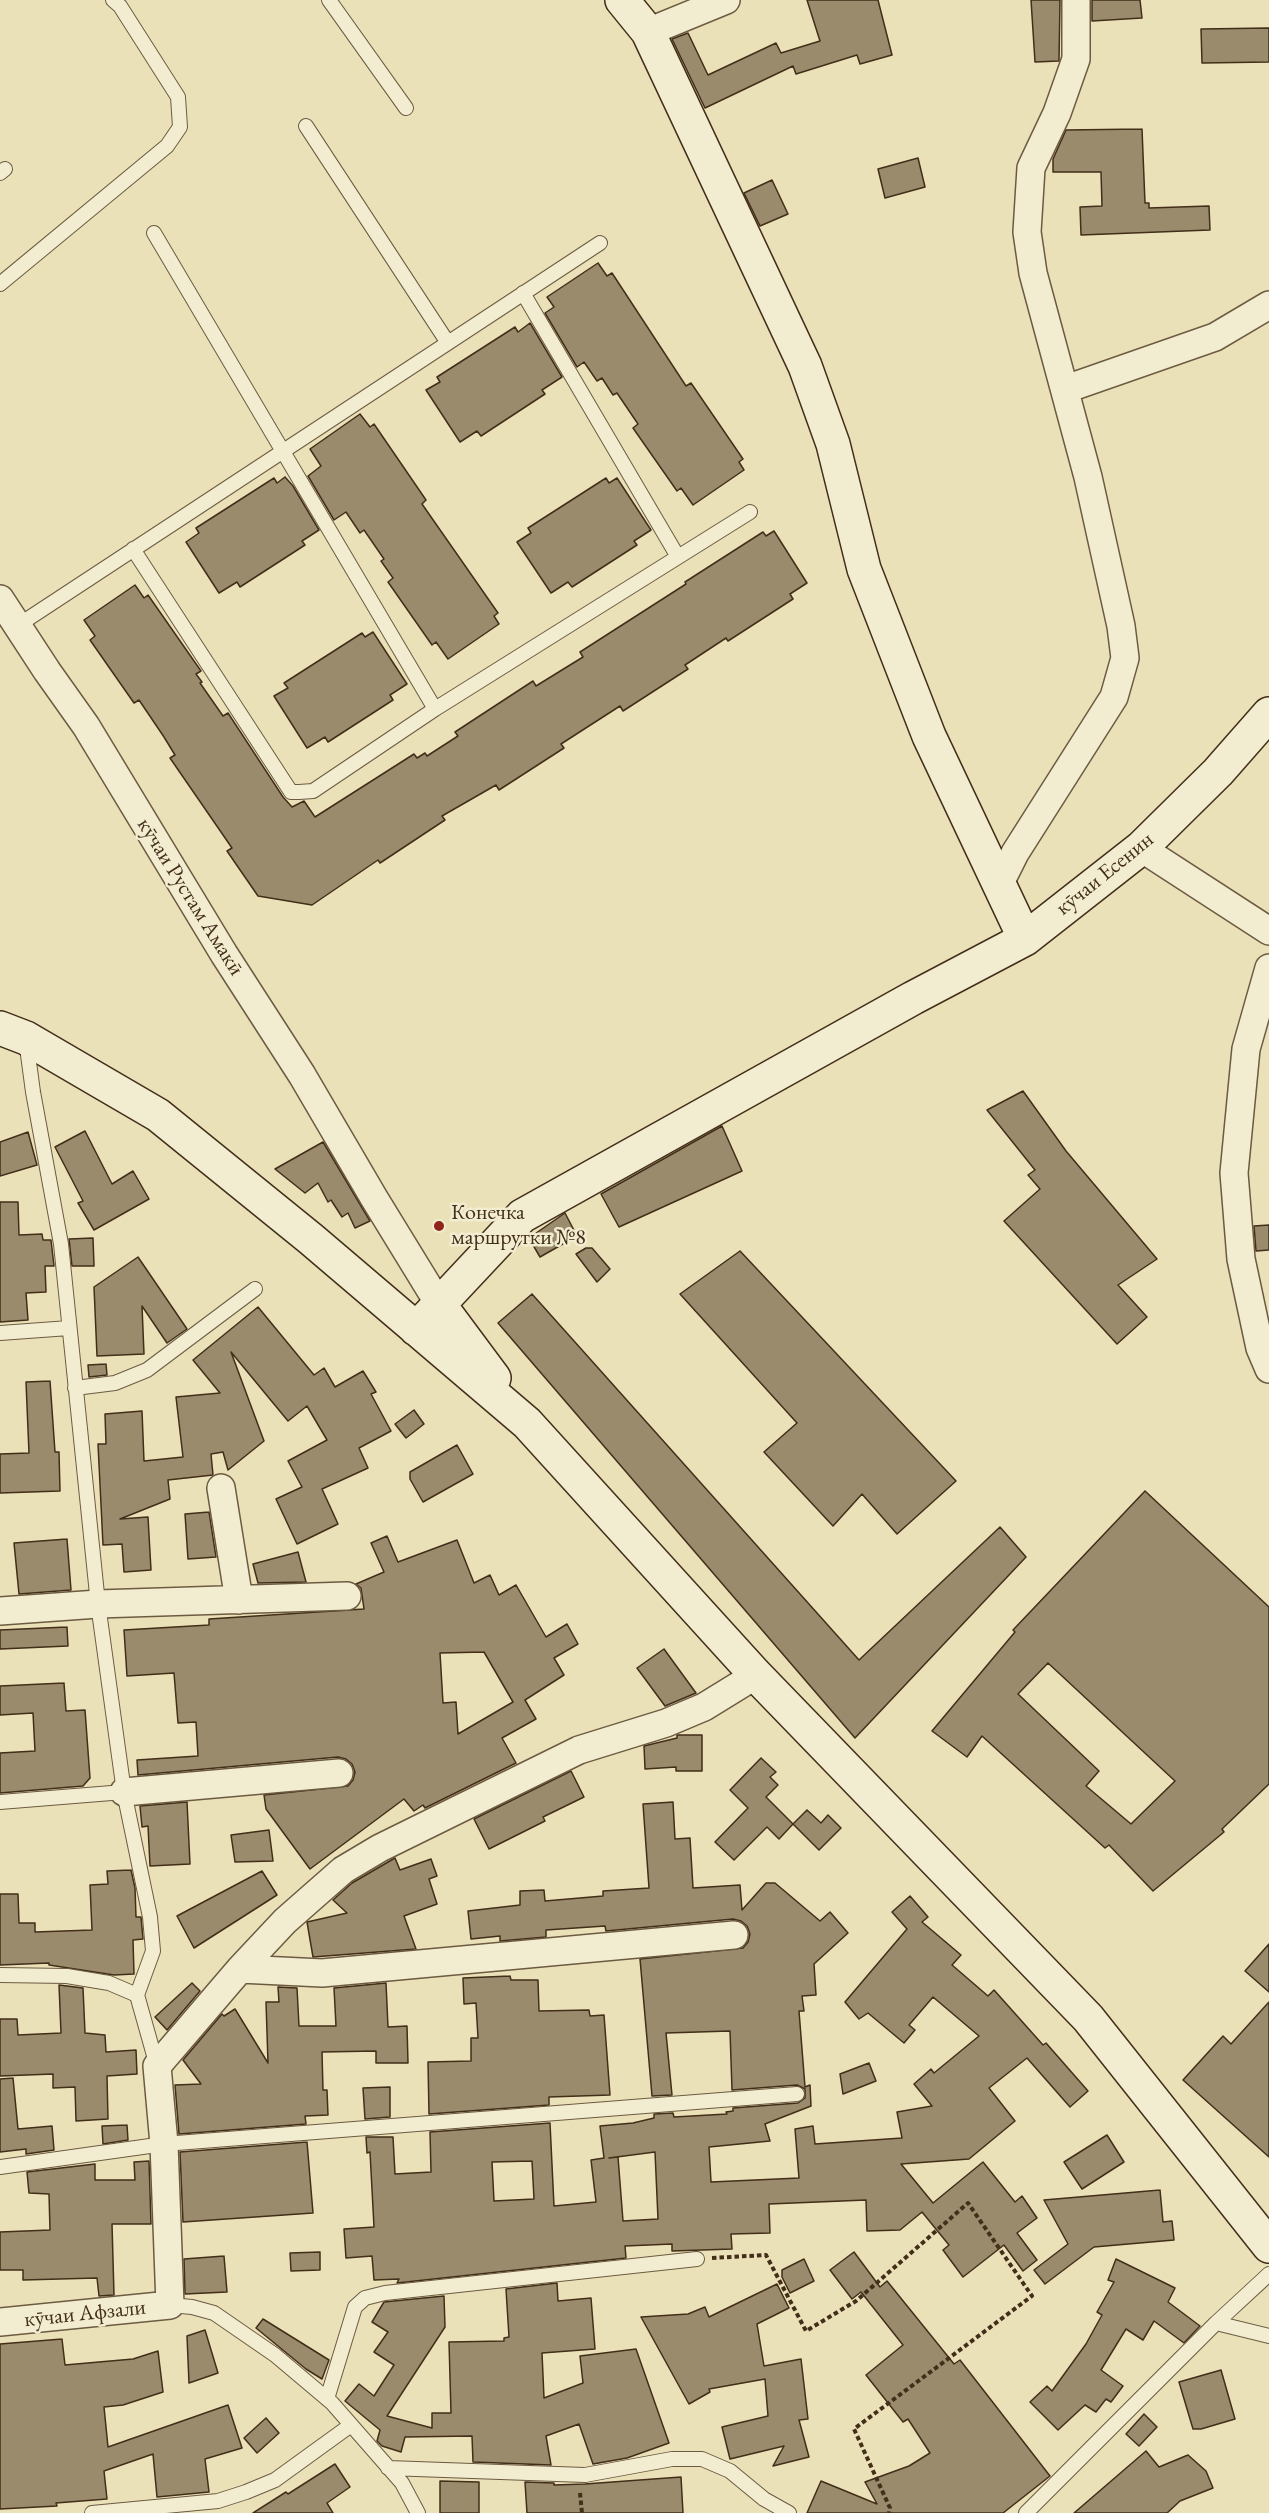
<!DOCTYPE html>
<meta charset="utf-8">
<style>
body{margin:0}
canvas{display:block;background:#ebe1b8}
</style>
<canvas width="1269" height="2513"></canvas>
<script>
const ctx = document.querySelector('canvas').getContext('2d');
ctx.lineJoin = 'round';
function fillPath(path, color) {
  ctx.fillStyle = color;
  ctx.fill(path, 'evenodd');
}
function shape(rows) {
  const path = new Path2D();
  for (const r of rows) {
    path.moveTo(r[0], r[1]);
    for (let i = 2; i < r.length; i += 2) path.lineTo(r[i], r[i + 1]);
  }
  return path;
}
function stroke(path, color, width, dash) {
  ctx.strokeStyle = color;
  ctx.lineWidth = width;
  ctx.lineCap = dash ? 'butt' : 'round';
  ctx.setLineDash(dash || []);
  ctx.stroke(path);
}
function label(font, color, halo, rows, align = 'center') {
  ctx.font = font + ' "EB Garamond",serif';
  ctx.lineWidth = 5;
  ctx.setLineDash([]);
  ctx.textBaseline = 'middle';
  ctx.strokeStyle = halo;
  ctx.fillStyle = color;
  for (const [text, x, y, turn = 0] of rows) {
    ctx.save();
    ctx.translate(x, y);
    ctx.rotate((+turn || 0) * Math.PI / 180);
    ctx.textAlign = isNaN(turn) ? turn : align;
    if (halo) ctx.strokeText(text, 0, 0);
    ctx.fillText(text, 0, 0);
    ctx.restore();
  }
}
const building = shape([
 [807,0,878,0,892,55,860,64,857,55,796,74,793,66,705,108,672,39,688,33,708,75,776,43,781,53,820,41,807,0],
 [1031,0,1060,0,1059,61,1035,62,1031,0],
 [1092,0,1140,0,1142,18,1092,21,1092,0],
 [1269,28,1269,62,1202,63,1201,29,1269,28],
 [1142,129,1145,203,1149,203,1149,208,1209,206,1210,230,1081,235,1080,207,1102,206,1101,172,1053,172,1053,159,1066,130,1142,129],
 [918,158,925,187,885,198,878,169,918,158],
 [772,180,788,214,760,226,744,193,772,180],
 [598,263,607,276,612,273,686,386,691,383,743,459,739,462,744,470,693,505,681,488,677,491,633,428,638,424,617,393,613,395,602,378,597,381,584,362,577,367,545,313,554,307,547,297,598,263],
 [530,323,562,377,542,390,545,394,481,436,477,431,460,442,426,390,440,382,437,377,515,327,518,332,530,323],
 [360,414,370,427,374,424,426,500,422,504,498,613,494,616,499,624,448,659,436,642,432,645,388,582,393,578,381,561,384,559,364,530,360,533,346,512,334,520,308,476,321,466,310,449,360,414],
 [285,477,293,486,319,530,302,541,305,545,240,587,237,582,219,593,186,542,199,533,196,528,274,478,277,483,285,477],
 [606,478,609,483,617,478,651,530,634,541,637,545,572,587,568,582,551,593,517,542,531,533,528,528,606,478],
 [774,531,807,583,790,594,793,599,728,641,726,638,685,665,688,669,623,711,620,706,561,744,564,748,499,790,496,785,442,816,445,820,380,863,378,860,312,905,258,896,227,851,232,848,170,758,175,755,164,737,139,700,134,703,90,640,95,636,84,620,135,585,144,598,148,595,201,671,196,674,202,682,200,683,223,716,228,713,283,797,292,807,304,801,315,817,414,754,417,758,425,753,427,756,458,736,455,732,533,681,536,686,583,657,580,652,686,584,685,582,763,532,766,536,774,531],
 [373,632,407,684,390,695,393,700,328,742,325,737,307,748,274,696,288,688,284,683,362,633,365,637,373,632],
 [1023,1091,1066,1151,1157,1259,1118,1285,1147,1317,1117,1344,1004,1221,1040,1189,1028,1175,1035,1170,987,1110,1023,1091],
 [722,1126,742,1171,619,1227,601,1194,722,1126],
 [85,1131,112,1184,133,1171,149,1199,94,1230,78,1203,83,1201,55,1147,85,1131],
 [28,1132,37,1165,0,1176,0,1142,28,1132],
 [323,1142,361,1206,370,1221,355,1228,348,1213,342,1217,331,1200,328,1202,318,1183,305,1193,275,1169,323,1142],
 [0,1202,18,1202,19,1235,42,1234,43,1240,51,1240,54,1266,45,1266,46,1292,26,1293,28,1320,0,1322,0,1202],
 [565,1213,577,1236,540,1257,529,1238,565,1213],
 [1269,1225,1269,1250,1256,1251,1254,1226,1269,1225],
 [93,1238,94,1266,72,1266,69,1239,93,1238],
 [586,1248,592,1248,610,1269,597,1282,576,1254,586,1248],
 [740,1251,956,1481,897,1534,862,1494,833,1526,764,1452,797,1423,680,1294,740,1251],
 [138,1257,187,1329,167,1343,142,1306,144,1354,97,1356,94,1287,138,1257],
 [532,1294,859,1660,1000,1527,1026,1557,855,1738,498,1323,532,1294],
 [258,1307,314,1375,324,1368,335,1387,363,1371,376,1392,371,1394,391,1431,359,1448,368,1468,322,1489,338,1524,297,1544,276,1499,302,1487,288,1461,327,1440,307,1406,288,1421,231,1352,264,1441,228,1470,223,1452,211,1454,213,1475,168,1480,170,1499,120,1519,148,1517,151,1570,124,1572,122,1544,103,1545,98,1444,106,1444,105,1414,142,1411,144,1461,183,1457,176,1397,220,1393,193,1360,258,1307],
 [106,1364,107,1375,89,1377,88,1365,106,1364],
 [50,1381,55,1452,59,1452,60,1491,0,1493,0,1454,29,1453,26,1382,50,1381],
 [414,1410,424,1424,406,1438,395,1424,414,1410],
 [457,1445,473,1474,423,1502,410,1479,410,1472,457,1445],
 [1145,1491,1269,1607,1269,1784,1222,1829,1224,1832,1153,1891,1109,1845,1105,1848,982,1736,967,1757,932,1731,1015,1632,1013,1630,1145,1491],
 [1048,1663,1175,1781,1131,1824,1086,1786,1099,1771,1018,1694,1048,1663],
 [209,1512,216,1557,188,1559,185,1514,209,1512],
 [387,1536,398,1562,457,1540,474,1583,490,1575,499,1595,516,1585,546,1637,567,1624,578,1644,554,1658,564,1675,525,1700,536,1719,502,1738,516,1763,425,1808,423,1805,414,1811,404,1799,310,1869,266,1809,264,1795,348,1786,353,1780,355,1772,352,1764,346,1759,338,1757,138,1775,137,1760,198,1756,196,1722,178,1723,174,1673,127,1676,124,1630,209,1625,209,1619,364,1609,361,1588,356,1584,384,1572,371,1543,387,1536],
 [484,1652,513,1702,458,1734,456,1702,443,1703,440,1653,484,1652],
 [67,1539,71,1590,19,1594,14,1543,67,1539],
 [298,1552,306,1582,258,1583,253,1564,298,1552],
 [67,1627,68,1646,0,1649,0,1630,67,1627],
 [664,1649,696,1693,665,1706,637,1668,664,1649],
 [64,1683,66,1711,85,1710,90,1778,83,1786,0,1793,0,1753,35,1751,33,1713,0,1715,0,1686,64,1683],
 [677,1735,702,1735,702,1771,676,1771,676,1767,645,1769,644,1746,677,1738,677,1735],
 [761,1758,776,1772,770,1777,778,1785,766,1797,793,1824,779,1839,767,1827,734,1860,715,1842,748,1808,730,1790,761,1758],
 [571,1771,584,1797,543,1817,545,1821,489,1849,474,1819,571,1771],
 [187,1802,190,1864,150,1866,148,1826,142,1827,140,1806,187,1802],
 [673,1802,675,1839,690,1838,693,1888,740,1885,742,1910,766,1883,775,1883,820,1921,830,1912,848,1933,814,1964,816,1995,802,1996,804,2011,799,2011,805,2087,810,2085,811,2106,765,2124,770,2141,709,2147,711,2182,799,2178,795,2129,813,2126,815,2144,902,2138,897,2112,932,2106,914,2084,931,2069,934,2073,979,2036,933,1997,909,2025,915,2030,904,2043,868,2013,859,2019,845,2002,907,1929,892,1912,910,1896,928,1917,922,1922,961,1955,952,1965,988,1996,994,1990,1043,2045,1046,2043,1088,2091,1070,2107,1027,2058,989,2088,1015,2121,969,2159,901,2164,933,2203,983,2162,1015,2202,1022,2196,1037,2218,1017,2233,1037,2260,1023,2271,1004,2245,963,2277,943,2250,949,2245,922,2212,900,2230,867,2231,866,2200,769,2204,770,2233,731,2234,732,2249,672,2251,672,2244,625,2246,626,2258,397,2283,399,2279,374,2280,372,2256,346,2258,344,2229,374,2227,370,2152,367,2153,366,2137,393,2137,395,2174,431,2172,430,2132,550,2123,554,2206,596,2202,591,2160,604,2158,600,2126,633,2123,654,2118,654,2114,673,2113,674,2117,727,2114,726,2112,733,2111,733,2108,798,2103,805,2098,805,2089,797,2085,732,2090,730,2031,666,2033,672,2095,652,2096,640,1959,743,1948,748,1942,750,1934,747,1926,741,1921,733,1919,606,1931,605,1926,546,1930,546,1937,500,1941,500,1936,471,1939,468,1911,520,1905,520,1891,544,1890,545,1901,603,1896,603,1891,649,1888,643,1804,673,1802],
 [655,2152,658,2219,623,2221,618,2157,609,2158,655,2152],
 [532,2161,534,2199,494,2201,492,2162,532,2161],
 [807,1810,821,1823,828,1815,841,1828,819,1850,793,1824,807,1810],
 [269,1830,273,1861,235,1862,231,1835,269,1830],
 [395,1858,400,1870,431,1859,437,1876,429,1879,437,1904,404,1916,416,1949,313,1957,307,1922,347,1913,333,1900,352,1883,395,1858],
 [131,1870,135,1888,136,1917,141,1917,143,1939,133,1940,134,1974,114,1975,49,1965,49,1963,0,1965,0,1894,18,1894,19,1923,35,1923,35,1932,92,1930,90,1885,108,1884,107,1871,131,1870],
 [262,1871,277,1895,194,1948,177,1916,262,1871],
 [1269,1944,1269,1992,1245,1971,1269,1944],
 [510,1976,511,1980,538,1980,539,2011,589,2010,590,2016,604,2015,610,2095,549,2097,549,2105,429,2114,428,2062,471,2061,471,2038,478,2038,476,2003,464,2004,463,1978,510,1976],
 [192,1983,200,1991,167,2030,155,2017,192,1983],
 [386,1983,388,2027,407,2026,408,2063,376,2063,376,2051,322,2052,323,2090,327,2090,328,2115,305,2116,306,2124,179,2134,175,2085,201,2084,183,2060,222,2014,224,2016,235,2009,268,2063,266,2002,279,2002,278,1987,297,1988,299,2026,336,2026,334,1988,386,1983],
 [59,1985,83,1988,85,2033,105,2035,106,2052,136,2050,137,2074,107,2076,108,2119,76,2121,75,2087,53,2088,53,2074,0,2076,0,2019,17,2019,18,2035,61,2033,59,1985],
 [1269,2002,1269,2157,1183,2080,1223,2036,1231,2044,1269,2002],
 [869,2063,876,2081,843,2094,840,2074,869,2063],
 [13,2078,18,2129,52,2126,54,2150,26,2154,26,2149,0,2152,0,2079,13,2078],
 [390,2087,390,2117,365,2119,363,2088,390,2087],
 [127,2125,128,2140,103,2144,102,2126,127,2125],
 [1107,2135,1124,2162,1082,2189,1064,2162,1107,2135],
 [307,2142,313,2213,183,2222,180,2152,307,2142],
 [149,2161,151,2224,112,2224,114,2295,99,2296,97,2278,23,2280,23,2270,0,2270,0,2232,50,2230,49,2194,29,2193,27,2172,95,2164,95,2180,135,2180,134,2162,149,2161],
 [1160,2190,1163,2222,1172,2221,1174,2240,1094,2247,1045,2284,1034,2270,1068,2244,1044,2200,1160,2190],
 [320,2252,320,2270,291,2271,290,2253,320,2252],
 [854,2252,880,2287,887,2281,954,2364,960,2360,1050,2476,1003,2513,807,2513,821,2481,877,2504,865,2482,909,2466,930,2453,908,2419,903,2422,866,2375,903,2345,861,2292,852,2299,830,2270,854,2252],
 [224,2256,227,2292,185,2294,184,2259,224,2256],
 [804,2259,814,2281,790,2293,782,2277,782,2270,804,2259],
 [1116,2259,1175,2288,1168,2302,1200,2326,1184,2343,1154,2321,1143,2340,1126,2329,1101,2370,1123,2386,1111,2402,1106,2399,1096,2412,1085,2405,1058,2430,1030,2402,1047,2386,1052,2391,1086,2344,1102,2315,1097,2312,1114,2282,1108,2280,1116,2259],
 [557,2283,558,2301,591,2298,595,2349,542,2353,544,2398,583,2383,580,2356,636,2349,669,2443,627,2458,593,2464,579,2424,546,2436,551,2465,473,2462,472,2436,405,2437,401,2452,382,2446,377,2441,380,2430,345,2401,359,2384,374,2396,394,2365,374,2352,388,2332,372,2322,384,2302,444,2296,445,2327,387,2416,432,2428,432,2413,451,2413,449,2342,504,2341,504,2338,509,2337,506,2289,557,2283],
 [777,2284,789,2308,757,2324,764,2366,801,2359,808,2419,799,2420,809,2457,773,2466,784,2446,730,2459,722,2427,768,2416,765,2379,709,2389,710,2392,689,2404,641,2317,688,2314,705,2307,709,2317,777,2284],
 [263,2319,329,2360,322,2379,306,2369,256,2328,263,2319],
 [205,2330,218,2373,189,2383,187,2336,205,2330],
 [62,2339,65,2365,133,2359,158,2351,163,2392,123,2405,104,2407,108,2447,228,2405,242,2448,205,2459,209,2492,157,2497,153,2454,104,2471,107,2499,56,2503,57,2506,0,2509,0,2344,62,2339],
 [1221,2370,1235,2419,1201,2429,1193,2429,1179,2382,1221,2370],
 [1144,2414,1157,2427,1139,2446,1126,2434,1144,2414],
 [266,2418,279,2433,257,2453,244,2438,266,2418],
 [1146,2451,1159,2467,1188,2455,1206,2471,1213,2488,1180,2501,1167,2513,1074,2513,1146,2451],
 [335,2464,350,2487,327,2503,333,2513,253,2513,286,2492,288,2494,335,2464],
 [681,2477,683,2513,527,2513,525,2482,554,2483,554,2485,585,2484,681,2477],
 [440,2481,479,2482,479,2513,440,2513,440,2481]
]);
const path = shape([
 [712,2258,766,2255,806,2331,856,2301,968,2203,1032,2296,854,2429,890,2508,889,2513],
 [580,2493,582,2513]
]);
const lane = shape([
 [329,0,406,108],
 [306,126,448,343],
 [0,173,5,169],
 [154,233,435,709],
 [0,284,167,146,180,127,178,97,120,6,113,0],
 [523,293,678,557],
 [133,549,291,792,299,792,313,791,435,709,750,512],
 [17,626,600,243],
 [26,1040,33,1092,61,1244,98,1604,124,1792,150,1917,153,1951,137,1995,157,2066],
 [0,1333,69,1328],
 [75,1388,115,1383,147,1370,255,1289],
 [0,1802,124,1792],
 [0,1975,67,1976,109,1983,137,1995],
 [0,2167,164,2144,797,2094],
 [170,2305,192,2307,214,2313,275,2355,332,2403,402,2483,418,2513],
 [1216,2323,1269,2274],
 [327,2399,355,2307,365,2298,385,2293,697,2259],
 [388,2468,585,2475,672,2459,702,2459,730,2471,764,2499,789,2513],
 [92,2513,218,2501,246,2492,275,2480,351,2425],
 [1026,2513,1216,2323,1269,2336]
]);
const street = shape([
 [648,32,726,0],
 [1066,389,1215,337,1269,305],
 [0,599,47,671,86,726,224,954,302,1075,374,1198,439,1304],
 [1141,848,1269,931],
 [999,885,1015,853,1114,697,1125,658,1121,626,1088,477,1033,273,1027,232,1031,168,1057,113,1076,59,1076,0],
 [1269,968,1246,1049,1234,1173,1241,1259,1260,1348,1269,1369],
 [221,1488,239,1600],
 [0,1611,98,1604,347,1596],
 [124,1792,339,1773],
 [240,1969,322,1973,734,1935],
 [0,2322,170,2305,164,2144,157,2066,240,1969,285,1921,343,1870,380,1848,579,1750,666,1723,704,1707,756,1675]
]);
const secondary = shape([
 [622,0,648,32,805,366,833,444,864,569,929,736,1025,939],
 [0,1028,26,1038,158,1115,311,1239,527,1423,756,1675,1088,2018,1269,2246],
 [439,1304,494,1378],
 [416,1329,522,1216,913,998,1025,939,1141,848,1218,772,1269,714]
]);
const markers = [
 [439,1226,6,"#8f2418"]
];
const streetNames = [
 ["кӯчаи Есенин",1105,874,-39],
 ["кӯчаи Рустам Амакӣ",190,897,58],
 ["кӯчаи Афзали",85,2314,-6]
];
const poiNames = [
 ["Конечка",451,1213],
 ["маршрутки №8",451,1238]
];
fillPath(building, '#9a8b6c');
stroke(building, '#422e19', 1.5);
stroke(lane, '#6c5b41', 16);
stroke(street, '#6c5b41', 30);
stroke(secondary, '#422e19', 36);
stroke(path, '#422e19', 4, [4.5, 3]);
stroke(lane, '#f2ecd1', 14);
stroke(street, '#f2ecd1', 27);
stroke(secondary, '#f2ecd1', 33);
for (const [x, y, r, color] of markers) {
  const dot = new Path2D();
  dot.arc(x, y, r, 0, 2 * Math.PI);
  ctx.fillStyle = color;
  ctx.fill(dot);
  stroke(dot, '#f2ecd1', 2);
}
label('22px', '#422e19', '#f2ecd1', streetNames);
label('22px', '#422e19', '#f2ecd1', poiNames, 'left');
</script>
